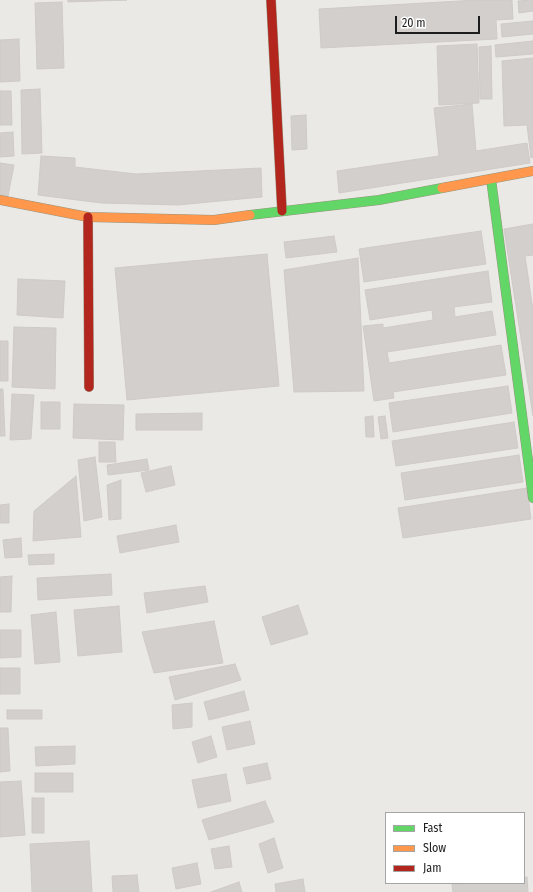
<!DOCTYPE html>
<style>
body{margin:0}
#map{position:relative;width:533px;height:892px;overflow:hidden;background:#ebe9e6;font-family:"Fira Sans Condensed",sans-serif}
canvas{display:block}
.legend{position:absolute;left:385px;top:812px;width:140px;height:72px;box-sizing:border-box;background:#fff;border:1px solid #a5a5a5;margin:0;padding:5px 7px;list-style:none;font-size:12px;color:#1d1d1d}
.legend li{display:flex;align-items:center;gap:8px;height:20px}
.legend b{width:20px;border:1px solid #a5a5a5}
.scale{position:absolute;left:395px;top:16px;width:85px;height:18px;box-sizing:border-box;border:2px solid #1d1d1d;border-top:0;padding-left:5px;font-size:12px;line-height:14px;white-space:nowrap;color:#1d1d1d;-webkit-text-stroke:3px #fff;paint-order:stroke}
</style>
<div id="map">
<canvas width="533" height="892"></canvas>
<ul class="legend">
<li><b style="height:5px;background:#63d668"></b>Fast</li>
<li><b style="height:5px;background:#ff974d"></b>Slow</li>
<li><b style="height:5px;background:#b3261e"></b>Jam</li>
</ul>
<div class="scale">20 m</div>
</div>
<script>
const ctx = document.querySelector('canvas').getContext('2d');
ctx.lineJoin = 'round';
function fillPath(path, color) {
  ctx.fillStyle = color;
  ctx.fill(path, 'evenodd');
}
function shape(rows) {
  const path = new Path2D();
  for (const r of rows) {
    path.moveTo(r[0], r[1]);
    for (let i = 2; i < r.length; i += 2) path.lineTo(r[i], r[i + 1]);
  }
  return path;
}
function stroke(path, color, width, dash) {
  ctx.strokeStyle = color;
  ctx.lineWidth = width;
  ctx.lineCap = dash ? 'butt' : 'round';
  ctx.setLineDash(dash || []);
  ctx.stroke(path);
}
const building = shape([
 [68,0,127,0,68,2,68,0],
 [477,0,512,0,513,19,496,20,497,39,321,48,319,9,477,0],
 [533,0,533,11,519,13,518,1,533,0],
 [62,2,64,68,37,69,35,3,62,2],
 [533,21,533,34,502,37,501,24,533,21],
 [19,39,20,81,0,82,0,40,19,39],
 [533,41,533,54,496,57,495,45,533,41],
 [477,44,479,103,439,105,437,46,477,44],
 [491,46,492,99,480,99,479,47,491,46],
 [533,58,533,157,531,158,527,125,504,126,502,61,533,58],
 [40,89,42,153,22,154,21,90,40,89],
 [0,91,11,91,12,125,0,125,0,91],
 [472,104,476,151,527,143,530,163,339,193,337,171,439,156,434,108,472,104],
 [306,115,307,149,292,150,291,116,306,115],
 [13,132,14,156,0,157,0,133,13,132],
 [41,156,75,158,75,167,136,174,261,168,262,197,178,205,101,203,38,195,41,156],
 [0,163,14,165,8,196,0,195,0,163],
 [533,224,533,255,525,256,533,310,533,416,504,229,533,224],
 [481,231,486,264,364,282,359,249,481,231],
 [334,236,337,252,286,258,284,242,334,236],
 [267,254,279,386,127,400,115,268,267,254],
 [358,258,364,391,294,392,284,270,358,258],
 [488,271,492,302,454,307,455,317,492,311,496,335,387,352,389,363,501,345,506,375,393,392,394,398,374,401,363,326,383,324,383,328,433,320,432,310,370,320,365,290,488,271],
 [18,279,65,281,63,318,17,315,18,279],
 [14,327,56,328,55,389,12,387,14,327],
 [0,341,8,341,8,381,0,381,0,341],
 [508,386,512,413,393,432,389,403,508,386],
 [0,389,3,389,5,436,0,436,0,389],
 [12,394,34,395,31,439,10,440,12,394],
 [41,402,60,402,60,429,41,429,41,402],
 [74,404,124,405,123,440,73,438,74,404],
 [202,413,202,430,136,430,136,414,202,413],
 [373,416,374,437,366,437,365,417,373,416],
 [385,416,388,438,381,439,378,417,385,416],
 [514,422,518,448,396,466,392,441,514,422],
 [99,442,115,442,116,462,99,462,99,442],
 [519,455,523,482,405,500,401,473,519,455],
 [95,457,102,517,84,521,78,460,95,457],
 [147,459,149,470,108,475,107,465,147,459],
 [171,466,175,485,146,492,141,473,171,466],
 [76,476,81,537,33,541,34,511,76,476],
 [121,480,121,519,109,520,107,485,121,480],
 [527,488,531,519,403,538,398,508,527,488],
 [9,504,9,523,0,523,0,505,9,504],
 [176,525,179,542,120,553,117,536,176,525],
 [21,538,22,557,5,558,3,540,21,538],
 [54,554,54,564,29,565,28,555,54,554],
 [111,574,112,595,38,600,37,578,111,574],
 [12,576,11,612,0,612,0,577,12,576],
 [205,586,208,602,147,613,144,593,205,586],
 [298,605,308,634,271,645,262,617,298,605],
 [119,606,122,652,78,656,74,610,119,606],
 [56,612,60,662,35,664,31,615,56,612],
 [214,621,223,663,154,673,142,632,214,621],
 [0,630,21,630,21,657,0,658,0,630],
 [235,664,241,680,175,700,169,677,235,664],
 [0,668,20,668,20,694,0,694,0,668],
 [244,691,249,710,209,720,204,702,244,691],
 [192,703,192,727,173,729,172,705,192,703],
 [7,710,42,710,42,719,7,719,7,710],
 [250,721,255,744,227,750,222,727,250,721],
 [0,728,8,728,10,771,0,772,0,728],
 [211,736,217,757,198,763,192,742,211,736],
 [75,746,75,764,36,766,35,747,75,746],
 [267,763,271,779,247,784,243,768,267,763],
 [35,773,73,773,73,792,35,792,35,773],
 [226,774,231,801,198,808,192,780,226,774],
 [21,781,25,835,0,837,0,782,21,781],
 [32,798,44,798,44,833,32,833,32,798],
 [265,801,274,822,209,840,202,820,265,801],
 [274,838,283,868,268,873,259,844,274,838],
 [89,841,92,892,32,892,30,844,89,841],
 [229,846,232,867,215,869,211,849,229,846],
 [197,863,201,884,176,889,172,868,197,863],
 [137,875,139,892,113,892,112,876,137,875],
 [527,877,528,892,453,892,452,884,468,883,524,883,524,878,527,877],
 [303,879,305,892,276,892,275,884,303,879],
 [239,882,242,892,211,892,239,882]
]);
const fast = shape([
 [491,179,533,498],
 [250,215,379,200,442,188]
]);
const slow = shape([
 [442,188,533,171],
 [0,200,88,217,214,220,250,215]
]);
const jam = shape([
 [271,0,282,211],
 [88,217,89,387]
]);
fillPath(building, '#d2cfcd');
stroke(building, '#cfcac7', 1);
stroke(fast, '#96957e', 10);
stroke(slow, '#96957e', 10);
stroke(jam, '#96957e', 10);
stroke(fast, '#63d668', 9);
stroke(slow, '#ff974d', 9);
stroke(jam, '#b3261e', 9);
</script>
